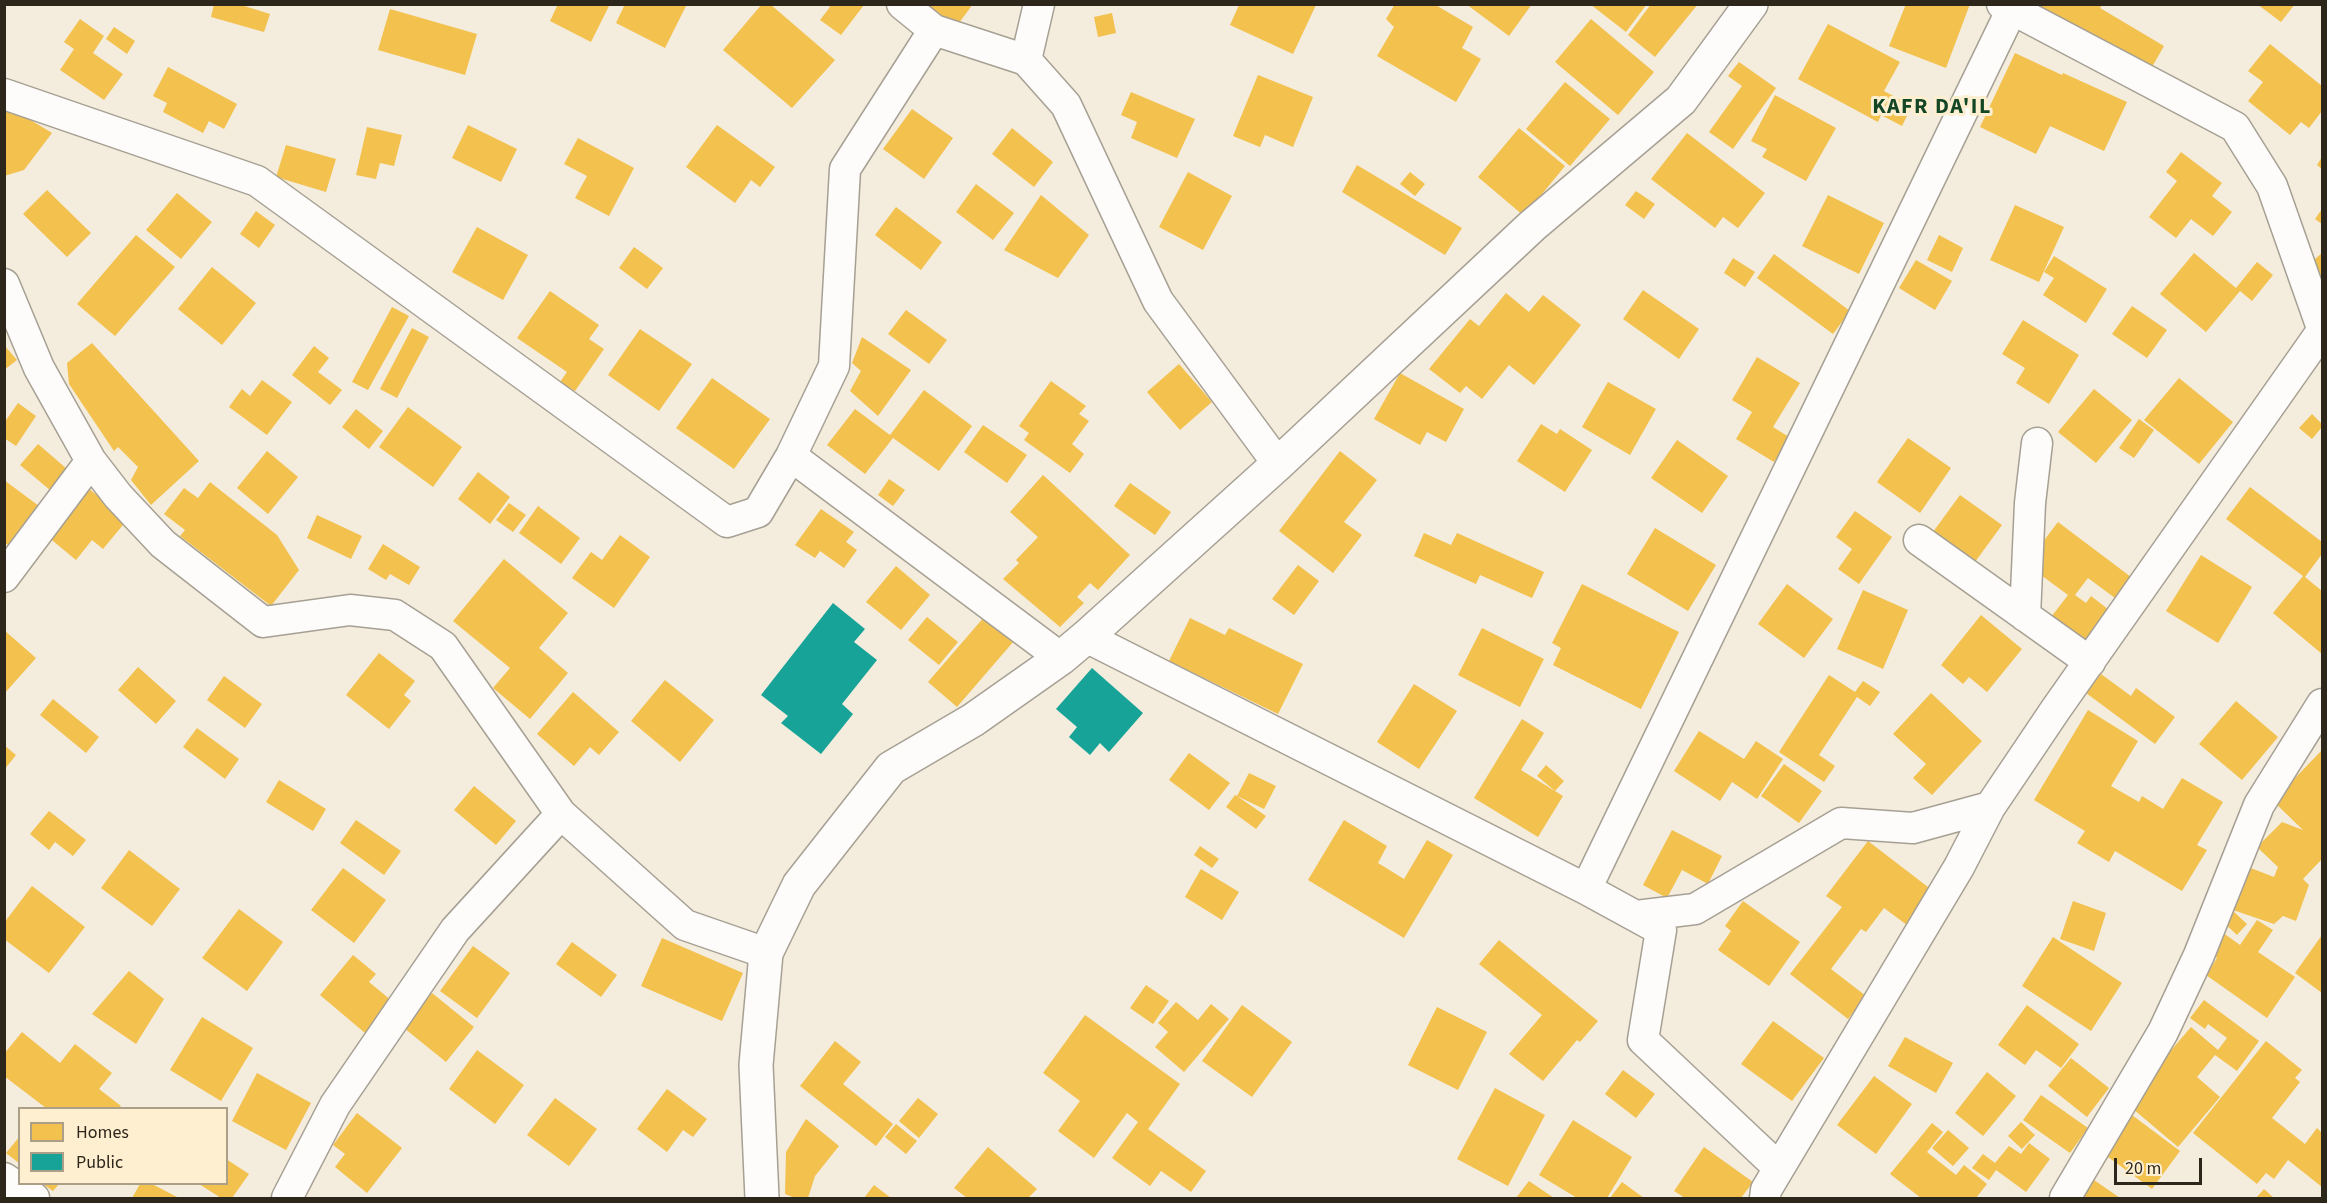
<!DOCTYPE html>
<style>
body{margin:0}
#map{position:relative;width:2327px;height:1203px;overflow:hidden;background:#f4ecdc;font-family:"Source Sans 3",sans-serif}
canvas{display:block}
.frame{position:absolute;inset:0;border:6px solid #2c261b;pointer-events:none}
.legend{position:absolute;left:18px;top:1107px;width:210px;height:78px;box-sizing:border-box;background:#ffefd1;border:2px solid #ab9f88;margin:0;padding:8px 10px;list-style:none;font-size:18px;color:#2c261b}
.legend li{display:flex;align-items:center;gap:12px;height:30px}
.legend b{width:30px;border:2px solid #ab9f88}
.scale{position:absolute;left:2114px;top:1158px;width:88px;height:27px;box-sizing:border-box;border:3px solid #2c261b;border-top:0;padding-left:8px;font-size:18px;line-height:21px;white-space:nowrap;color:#2c261b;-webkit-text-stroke:4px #ffefd1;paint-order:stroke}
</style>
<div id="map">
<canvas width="2327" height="1203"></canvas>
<div class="frame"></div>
<ul class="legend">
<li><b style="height:16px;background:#f2c14e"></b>Homes</li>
<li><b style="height:16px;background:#17a398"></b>Public</li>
</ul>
<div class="scale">20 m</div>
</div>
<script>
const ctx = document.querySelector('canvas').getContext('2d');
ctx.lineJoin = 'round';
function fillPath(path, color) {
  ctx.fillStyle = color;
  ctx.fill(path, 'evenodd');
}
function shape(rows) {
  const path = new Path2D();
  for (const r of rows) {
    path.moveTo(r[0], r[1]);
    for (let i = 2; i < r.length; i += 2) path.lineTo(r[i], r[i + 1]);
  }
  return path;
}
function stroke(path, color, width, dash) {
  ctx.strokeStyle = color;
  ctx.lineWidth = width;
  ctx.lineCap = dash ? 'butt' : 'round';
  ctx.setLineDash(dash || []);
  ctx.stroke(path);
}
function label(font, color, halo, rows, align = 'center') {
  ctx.font = font + ' "Source Sans 3",sans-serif';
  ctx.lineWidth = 6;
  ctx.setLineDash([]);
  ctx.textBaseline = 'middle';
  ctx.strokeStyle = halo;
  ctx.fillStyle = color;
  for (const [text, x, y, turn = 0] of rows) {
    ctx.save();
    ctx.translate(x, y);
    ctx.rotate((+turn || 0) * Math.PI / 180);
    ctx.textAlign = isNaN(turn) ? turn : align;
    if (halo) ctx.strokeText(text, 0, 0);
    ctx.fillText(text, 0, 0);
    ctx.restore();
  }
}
const homes = shape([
 [214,4,238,4,270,14,264,32,211,17],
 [558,4,610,4,591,42,550,21],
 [625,4,687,4,665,48,616,23],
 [762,4,770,4,835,60,792,108,723,50],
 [827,4,862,4,864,5,841,35,820,20,830,7],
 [926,4,973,4,956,27],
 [1395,4,1434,4,1473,27,1462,48,1481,59,1456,102,1377,56,1394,27,1386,19],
 [1466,4,1532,4,1509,36],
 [1590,4,1647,4,1626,32],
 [1651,4,1698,4,1655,57,1628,35],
 [1906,4,1970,4,1946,68,1889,46],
 [2030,4,2103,4,2100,8,2164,46,2148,74],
 [2257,4,2295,4,2281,22],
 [1239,5,1316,5,1293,54,1230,25],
 [390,9,477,34,465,75,378,50],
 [1112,13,1116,33,1098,37,1094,17],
 [80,19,104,36,93,53,123,74,104,100,60,70,74,49,64,42],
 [1591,19,1654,72,1618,115,1555,62],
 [1828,24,1900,62,1884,91,1912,106,1902,126,1881,115,1878,122,1798,79],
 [114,27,135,41,127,54,106,39],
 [2270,44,2322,86,2322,111,2309,128,2301,122,2290,135,2248,101,2263,82,2248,71],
 [2015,53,2062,75,2063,73,2127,102,2104,151,2050,126,2036,154,1980,127],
 [1739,62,1776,88,1733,149,1709,132,1742,86,1728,76],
 [168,67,237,104,224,129,209,121,203,133,163,112,167,103,153,96],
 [1258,75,1313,97,1293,147,1265,135,1260,147,1233,136],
 [1565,82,1610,119,1570,166,1526,129],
 [1131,92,1195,119,1177,158,1131,138,1137,122,1121,115],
 [1775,95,1836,128,1806,181,1762,157,1767,149,1751,141],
 [4,104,52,133,24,170,4,176],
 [912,109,953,138,924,179,883,149],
 [468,125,517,149,501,182,452,158],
 [717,125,775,167,760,187,751,180,735,203,686,167],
 [367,127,402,135,394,166,380,163,376,179,356,175],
 [1012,128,1053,162,1034,187,992,154],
 [1519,128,1565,166,1524,216,1478,177],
 [1687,133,1765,193,1738,228,1723,217,1715,228,1651,179],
 [578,138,634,168,609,216,575,198,587,176,564,164],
 [286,145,336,159,326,192,276,177],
 [2181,152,2222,183,2212,196,2232,212,2213,236,2191,219,2176,238,2149,217,2177,181,2166,172],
 [2322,157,2322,169,2317,165],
 [1357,165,1462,228,1445,255,1342,192],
 [1188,172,1232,196,1203,250,1159,227],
 [1410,172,1425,184,1415,196,1400,184],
 [976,184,1014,213,993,240,956,212],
 [47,190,91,233,67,257,23,214],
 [1636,191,1655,204,1644,219,1625,205],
 [177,193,212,222,181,259,146,230],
 [1041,195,1089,235,1058,278,1004,250],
 [1828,195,1884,223,1859,274,1802,246],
 [2015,205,2064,227,2039,282,1990,260],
 [896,207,942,242,921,270,875,235],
 [2322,209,2322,224,2315,219],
 [256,211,275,225,259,248,240,234],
 [477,227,528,255,503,300,452,272],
 [136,235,175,267,115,336,77,304],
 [1939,235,1963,248,1952,272,1927,260],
 [634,247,663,268,647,289,619,268],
 [2194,253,2236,288,2257,262,2273,275,2252,301,2240,291,2206,332,2160,294],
 [2322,253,2322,285,2307,266],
 [1774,254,1850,311,1833,334,1757,278],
 [2054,256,2107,289,2086,323,2043,295,2054,278,2044,272],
 [1733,258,1755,272,1745,287,1724,273],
 [1916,260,1952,281,1935,310,1899,288],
 [212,267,256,303,222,345,178,309],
 [1643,290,1699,329,1679,359,1623,319],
 [550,291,599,325,589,339,604,349,575,391,560,382,567,372,517,338],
 [1506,293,1529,312,1543,295,1581,325,1534,385,1509,365,1482,399,1466,386,1460,393,1429,369,1470,319,1479,326],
 [2132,306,2167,330,2147,358,2112,334],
 [392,307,409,316,368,390,352,382],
 [906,310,947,340,929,364,888,334],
 [2023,320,2079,355,2049,404,2016,383,2025,368,2002,354],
 [412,328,429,337,397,398,380,389],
 [640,329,692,364,659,411,608,375],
 [862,337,911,370,878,416,850,391,861,371,852,363],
 [92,343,199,461,151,505,131,480,138,467,118,447,114,451,69,384,67,363],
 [4,345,17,360,4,370],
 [314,346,329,358,318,372,342,390,330,405,292,375],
 [1757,357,1800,383,1773,427,1789,437,1774,462,1736,439,1752,412,1732,400],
 [1179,364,1212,402,1180,430,1147,392],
 [1400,373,1464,409,1446,442,1427,432,1420,445,1374,419],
 [712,378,770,419,734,469,676,428],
 [2179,378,2233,422,2199,464,2144,420],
 [262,380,292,402,267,435,229,407,242,389,250,396],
 [1051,381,1086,406,1079,414,1089,421,1072,444,1084,454,1070,473,1024,440,1029,433,1019,426],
 [1608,382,1656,409,1630,455,1582,427],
 [2094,389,2132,420,2096,463,2058,432],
 [924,390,972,426,939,471,893,438,865,474,827,445,855,409,890,435],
 [18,403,36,416,16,446,4,438,4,423],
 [408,407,462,447,433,487,379,447],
 [356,409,383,431,369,449,342,427],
 [2312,414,2322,424,2322,427,2312,439,2299,428],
 [2139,419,2154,430,2134,458,2119,448],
 [1541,424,1557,434,1560,429,1592,450,1565,492,1517,461],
 [983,425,1027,455,1007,483,964,452],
 [1908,438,1951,468,1920,513,1877,482],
 [1677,440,1728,476,1702,513,1651,478],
 [38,444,67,469,50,490,20,465],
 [267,451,298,477,268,514,237,488],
 [1340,451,1377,480,1344,522,1362,535,1333,573,1279,531],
 [478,472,510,497,490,524,458,499],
 [1043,475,1130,555,1098,590,1090,583,1077,597,1084,603,1060,627,1003,579,1019,563,1016,560,1038,537,1010,512],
 [889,479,905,490,893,506,878,495],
 [4,480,43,509,13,549,4,542],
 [210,482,277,535,299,570,271,606,180,536,185,530,164,514,184,488,198,498],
 [1130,483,1171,512,1155,535,1114,506],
 [2250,487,2322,542,2322,554,2305,577,2322,591,2322,654,2273,613,2303,576,2226,519],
 [88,488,127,520,103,549,92,540,76,560,47,536],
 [1960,495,2002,525,1975,562,1933,532],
 [509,503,526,515,513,532,496,520],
 [538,506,580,538,561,564,519,533],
 [821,509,854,532,846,542,857,550,844,568,820,551,815,558,795,545],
 [1855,511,1892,537,1859,584,1838,569,1852,549,1836,537],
 [317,515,362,536,351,559,307,538],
 [2058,522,2135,580,2119,601,2088,578,2075,595,2086,603,2091,596,2113,613,2086,649,2048,621,2068,595,2026,564],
 [1655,528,1716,565,1688,611,1627,574],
 [1424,533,1451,545,1457,533,1544,572,1532,598,1480,575,1476,584,1414,556],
 [620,535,650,557,614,608,572,578,591,552,602,560],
 [383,544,420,567,409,585,390,574,386,580,368,569],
 [2201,555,2252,587,2218,643,2166,611],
 [504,559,568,613,539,648,568,673,530,719,493,688,510,668,453,621],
 [1298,565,1319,581,1294,615,1272,599],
 [896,566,930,595,901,630,866,602],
 [1582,584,1679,632,1641,709,1553,665,1561,648,1552,643],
 [1787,584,1833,619,1804,658,1758,624],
 [1863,590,1908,610,1883,669,1837,649],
 [1981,615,2022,649,1987,692,1969,677,1963,684,1941,665],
 [985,616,1014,641,957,707,928,682],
 [927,617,958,642,939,665,908,640],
 [1190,618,1225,635,1229,628,1303,664,1278,714,1169,661],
 [1482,628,1544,659,1520,707,1458,675],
 [4,630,36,658,4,694],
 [379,653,415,681,404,695,411,701,389,729,346,695],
 [138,667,176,701,156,724,118,690],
 [2101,674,2131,696,2136,688,2175,717,2155,744,2086,693],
 [1829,675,1855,692,1863,681,1880,692,1870,706,1857,697,1819,755,1835,766,1824,782,1779,752],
 [224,676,262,704,245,728,207,700],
 [665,680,714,720,680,762,631,721],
 [1414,684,1457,711,1419,769,1377,742],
 [573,692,619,732,599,755,590,747,574,766,537,734],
 [1931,693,1982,741,1932,795,1913,778,1926,764,1893,734],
 [53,699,99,737,86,753,40,715],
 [2236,701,2278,737,2242,780,2199,744],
 [2088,710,2138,741,2111,786,2139,802,2142,796,2163,809,2182,778,2223,802,2197,845,2207,850,2182,891,2115,851,2109,862,2077,843,2085,831,2034,800],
 [1522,719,1544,733,1521,770,1563,796,1538,837,1474,798],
 [197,728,239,759,225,779,183,747],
 [1699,731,1744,759,1756,741,1783,759,1757,799,1732,782,1720,801,1674,771],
 [4,745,16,755,4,770],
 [2322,750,2322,859,2303,879,2309,885,2296,921,2283,916,2274,924,2233,910,2248,867,2274,877,2278,867,2257,847,2282,822,2303,830,2273,801],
 [1189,753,1230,783,1209,810,1169,780],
 [1784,764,1822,791,1799,823,1761,796],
 [1546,765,1564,781,1555,791,1537,776],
 [1249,773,1276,786,1264,809,1237,796,1266,816,1256,829,1226,807,1235,795,1237,796],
 [279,780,326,809,313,831,266,802],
 [474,786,516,821,496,845,454,810],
 [49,811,86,840,73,856,55,842,49,850,30,834],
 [356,820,401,851,384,875,340,843],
 [1344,820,1387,846,1378,863,1404,879,1427,840,1453,855,1404,938,1308,880],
 [1672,830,1722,856,1708,884,1682,870,1667,898,1643,885],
 [1868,841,1941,897,1915,931,1884,908,1866,932,1861,929,1831,969,1866,996,1848,1019,1790,974,1842,907,1826,896],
 [1200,846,1219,859,1212,868,1194,855],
 [129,850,180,889,152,926,101,888],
 [343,868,386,900,354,943,311,910],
 [1201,869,1239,892,1222,920,1185,897],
 [32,886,85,927,49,973,4,939,4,923],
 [1743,901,1800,942,1769,986,1718,950,1731,931,1725,926],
 [2073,901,2106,913,2094,951,2060,939],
 [239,909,283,942,247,991,202,958],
 [2233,911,2247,924,2237,935,2223,922],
 [2257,920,2273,930,2258,952,2295,977,2267,1018,2206,975,2217,958,2208,953,2222,932,2240,945],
 [2322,935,2322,993,2295,973],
 [2053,937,2122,983,2091,1031,2022,986],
 [662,938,743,973,722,1021,641,986],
 [1499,940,1598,1021,1580,1042,1577,1040,1543,1081,1509,1054,1542,1015,1479,964],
 [572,942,617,975,601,997,556,964],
 [473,946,510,973,477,1018,440,991],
 [353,955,376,974,369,982,392,1001,365,1033,320,995],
 [129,971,164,999,136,1044,92,1014],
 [1146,985,1169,1001,1153,1024,1130,1008],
 [432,993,474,1027,446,1062,404,1028],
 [2204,1000,2259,1041,2237,1071,2215,1055,2197,1077,2220,1097,2178,1147,2126,1103,2191,1027,2218,1050,2227,1038,2208,1024,2205,1029,2190,1018],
 [1176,1002,1198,1020,1211,1004,1229,1019,1184,1072,1155,1047,1168,1032,1158,1023],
 [1242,1005,1292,1042,1252,1097,1202,1061],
 [2027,1005,2079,1044,2061,1068,2036,1050,2025,1065,1998,1045],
 [1437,1007,1487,1032,1458,1090,1408,1065],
 [1085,1015,1180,1084,1148,1129,1206,1171,1191,1192,1161,1171,1150,1186,1112,1158,1138,1122,1127,1113,1094,1158,1058,1131,1080,1101,1043,1073],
 [202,1017,253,1048,221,1101,170,1070],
 [1773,1021,1824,1058,1792,1101,1741,1064],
 [22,1032,60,1063,75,1044,112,1073,99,1089,121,1106,119,1108,46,1108,4,1076,4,1054],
 [1905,1037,1953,1063,1936,1093,1888,1066],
 [835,1041,861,1062,843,1084,893,1124,876,1146,800,1086],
 [2266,1041,2302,1070,2295,1078,2300,1082,2272,1118,2305,1144,2317,1128,2322,1133,2322,1187,2288,1160,2274,1179,2266,1173,2257,1184,2193,1133],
 [477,1050,524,1085,495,1124,449,1089],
 [2071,1058,2109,1088,2087,1117,2048,1086],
 [1623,1070,1655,1094,1636,1118,1605,1094],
 [1987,1072,2016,1096,1983,1136,1955,1113],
 [257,1073,311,1103,286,1150,232,1121],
 [1874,1076,1912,1104,1876,1154,1837,1125],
 [1495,1088,1545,1115,1508,1186,1457,1159],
 [667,1089,707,1119,693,1137,683,1130,667,1152,637,1129],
 [2041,1095,2088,1128,2070,1153,2023,1120],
 [555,1098,597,1129,569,1166,527,1135],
 [918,1098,938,1114,919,1138,899,1121],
 [357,1113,402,1148,367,1193,335,1167,345,1154,333,1145],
 [2132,1115,2180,1151,2152,1189,2104,1154],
 [806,1119,839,1146,815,1176,808,1198,795,1198,785,1194,786,1152],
 [1573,1120,1632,1157,1607,1198,1577,1198,1539,1175],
 [2021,1122,2035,1135,2022,1149,2008,1136],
 [1932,1123,1943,1132,1927,1152,1956,1175,1964,1165,1987,1184,1976,1198,1921,1198,1890,1174],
 [896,1124,917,1141,906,1154,885,1137],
 [1948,1130,1969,1148,1953,1166,1932,1148],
 [20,1136,20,1164,6,1153],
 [2029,1143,2050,1159,2026,1192,1996,1170,1989,1180,1972,1168,1983,1154,1995,1163,2009,1146,2021,1154],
 [988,1147,1037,1189,1028,1198,967,1198,954,1188],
 [1704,1147,1753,1182,1741,1198,1685,1198,1674,1191],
 [226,1159,249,1174,232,1198,221,1198,199,1184,226,1184],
 [2094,1180,2120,1198,2081,1198],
 [1529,1181,1554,1198,1516,1198],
 [1622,1182,1644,1198,1610,1198],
 [43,1184,59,1184,53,1191],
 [140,1184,152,1184,179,1198,132,1198],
 [874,1185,891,1198,864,1198],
 [2264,1189,2274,1198,2256,1198]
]);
const public = shape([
 [833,603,865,629,854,642,877,660,842,704,853,714,821,754,781,723,788,716,761,695],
 [1092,668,1143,713,1109,752,1100,743,1090,755,1069,737,1077,727,1056,709]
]);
const minor = shape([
 [902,4,934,30,1026,60,1066,105,1158,301,1278,464],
 [2002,4,2235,127,2272,186,2322,328],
 [1026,60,1039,4],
 [4,94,257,181,727,522,758,512,791,456,834,366,845,169,934,30],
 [4,284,39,368,91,461,118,496,163,544,263,622,350,610,395,615,443,646,561,814,685,925,766,953],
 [791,456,1061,658],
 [1919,540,2090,662],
 [4,577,91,461],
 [2025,616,2030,503,2037,443],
 [1086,637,1586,889,1661,930,1643,1040,1779,1168],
 [1586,889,2012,9],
 [1636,916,1695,909,1841,823,1913,828,1990,807],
 [4,1178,34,1198],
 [287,1198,335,1105,455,930,561,814],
 [1765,1198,1766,1190,1959,867,1990,807,2056,709,2322,331],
 [2065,1198,2163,1032,2199,955,2259,805,2322,704]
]);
const tertiary = shape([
 [762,1198,756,1065,766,953,799,885,891,768,973,720,1061,658,1086,637,1278,464,1532,226,1681,100,1751,4]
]);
const districtNames = [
 ["KAFR DA'IL",1932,108]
];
fillPath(homes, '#f2c14e');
fillPath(public, '#17a398');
stroke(minor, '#a6a094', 33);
stroke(tertiary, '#a6a094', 36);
stroke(minor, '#fdfcfa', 30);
stroke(tertiary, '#fdfcfa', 33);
ctx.letterSpacing = '1.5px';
label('bold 22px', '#124625', '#ffefd1', districtNames);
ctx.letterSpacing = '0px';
</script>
